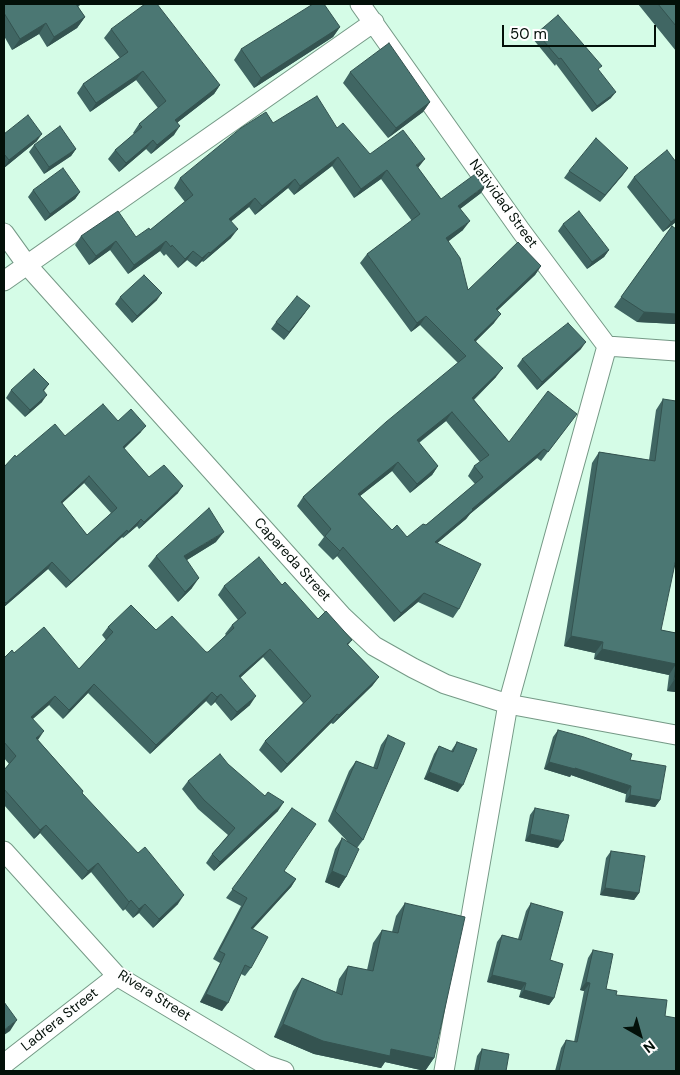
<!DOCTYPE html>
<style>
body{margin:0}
#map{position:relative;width:680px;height:1075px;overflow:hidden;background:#d5fce7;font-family:"DM Sans",sans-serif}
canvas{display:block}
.frame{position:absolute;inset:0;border:5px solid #031009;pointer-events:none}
.north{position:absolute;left:615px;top:1010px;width:50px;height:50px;-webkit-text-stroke:4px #fff;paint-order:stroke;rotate:142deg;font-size:14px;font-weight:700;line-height:20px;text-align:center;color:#031009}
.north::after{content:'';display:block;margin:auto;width:18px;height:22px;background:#031009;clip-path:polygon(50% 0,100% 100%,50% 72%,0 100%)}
.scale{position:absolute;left:502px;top:25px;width:154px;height:22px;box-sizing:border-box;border:2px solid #031009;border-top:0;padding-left:6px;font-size:15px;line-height:18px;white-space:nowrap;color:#031009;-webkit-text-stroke:4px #fff;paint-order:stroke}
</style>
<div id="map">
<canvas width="680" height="1075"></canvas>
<div class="frame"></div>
<div class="north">N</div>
<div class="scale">50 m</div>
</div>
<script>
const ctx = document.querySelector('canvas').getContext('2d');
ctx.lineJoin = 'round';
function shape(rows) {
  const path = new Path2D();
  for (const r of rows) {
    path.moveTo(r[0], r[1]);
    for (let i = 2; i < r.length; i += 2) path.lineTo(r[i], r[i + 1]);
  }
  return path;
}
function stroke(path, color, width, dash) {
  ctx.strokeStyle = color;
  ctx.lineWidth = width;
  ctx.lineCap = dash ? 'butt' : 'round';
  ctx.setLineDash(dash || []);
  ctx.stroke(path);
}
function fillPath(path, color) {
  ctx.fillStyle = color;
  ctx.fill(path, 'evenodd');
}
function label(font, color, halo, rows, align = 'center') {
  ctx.font = font + ' "DM Sans",sans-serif';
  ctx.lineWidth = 4;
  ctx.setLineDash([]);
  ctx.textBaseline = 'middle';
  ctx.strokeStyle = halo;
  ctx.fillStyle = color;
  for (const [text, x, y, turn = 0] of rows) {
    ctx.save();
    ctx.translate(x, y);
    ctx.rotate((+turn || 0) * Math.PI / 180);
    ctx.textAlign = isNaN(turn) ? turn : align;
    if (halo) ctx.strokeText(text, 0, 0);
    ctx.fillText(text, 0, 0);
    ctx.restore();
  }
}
const minor = shape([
 [360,4,521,231,607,346,676,351],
 [4,233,27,265,343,617,374,646,413,668,445,684,508,704,676,735],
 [4,281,374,22],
 [4,851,117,976,266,1065,284,1071],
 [4,1064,117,976],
 [444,1071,508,704,607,346]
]);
const wall = shape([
 [4,4,81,4,78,7,85,17,77,28,47,47,39,34,12,50,4,36],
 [638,4,676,4,676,51],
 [340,27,333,37,254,88,234,60,241,49],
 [111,29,220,85,214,94,178,122,174,135,151,154,146,149,119,172,108,159,115,150,134,134,133,133,139,124,158,108,136,80,90,112,77,93,83,84,120,58,104,38],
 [537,33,611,98,592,112,556,64,555,66,533,39],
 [350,72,430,102,423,112,388,138,343,83],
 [273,123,337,128,370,154,418,168,441,199,481,193,460,209,463,230,448,241,468,290,541,266,535,275,497,311,494,323,476,341,496,377,474,400,509,442,570,423,541,461,537,458,470,514,466,519,437,543,459,609,453,618,418,602,394,622,337,556,333,560,318,545,324,537,297,506,303,497,458,363,420,325,411,332,360,263,367,254,412,221,381,179,354,198,332,166,294,195,288,188,255,215,249,207,231,221,231,238,203,262,202,261,196,267,187,260,178,268,166,254,164,256,160,251,128,274,110,250,89,265,75,245,81,236,136,237,150,230,185,202,174,188,180,178],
 [446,421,480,462,474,466,468,476,475,484,426,525,407,537,392,530,360,496,392,471,410,493,432,475,438,466,419,443],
 [4,134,37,141,4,168],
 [34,145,76,149,71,156,44,174,29,152],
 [676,162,676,222,663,232,627,187,634,177],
 [628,168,600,202,564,178,569,171],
 [33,190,80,192,75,199,45,221,28,197],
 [563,224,609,250,604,257,587,269,558,231],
 [672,226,676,229,676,324,637,322,614,307],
 [120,297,157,300,132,323,115,304],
 [305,313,284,340,271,329,276,322],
 [581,349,537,390,517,366,522,359],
 [49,384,44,391,42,402,25,417,6,398,11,390],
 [663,399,661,630,676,633,676,692,667,691,669,675,594,659,595,653,564,646,592,463,599,452,649,460,656,410],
 [118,421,141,432,124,449,149,477,178,493,139,529,137,526,123,538,122,537,66,588,48,569,4,607,4,467,16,457,65,436],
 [84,483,111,513,87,535,62,503],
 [216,542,187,560,192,588,178,602,148,566,156,556],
 [282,585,318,619,352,640,348,645,379,677,372,686,333,724,331,723,281,773,259,750,265,741,303,703,263,657,240,678,250,705,231,721,215,702,211,706,206,701,150,754,88,693,63,719,49,705,33,719,38,740,83,791,82,793,178,904,153,928,139,913,133,918,125,909,123,911,91,872,82,880,40,833,34,839,4,805,4,770,9,764,4,758,4,658,14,653,79,669,106,640,102,635,108,627,156,630,206,652,208,652,226,635,225,634,232,625,238,620,218,595,224,586],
 [558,730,630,760,660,800,655,807,625,802,626,794,571,775,570,777,544,769,553,737],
 [388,735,363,840,357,848,346,877,339,888,325,882,335,849,342,838,349,843,328,821,349,771,356,761,373,768,381,745],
 [457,742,458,792,424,779,434,754,439,746,451,751],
 [228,764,278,811,214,871,206,863,212,854,228,835,198,809,182,789,188,781],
 [292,808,284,871,296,879,291,887,253,929,251,968,245,976,241,974,222,1011,200,1002,220,963,213,959,241,906,226,898],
 [535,808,558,848,525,841,530,815],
 [611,851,639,893,634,900,600,895,606,858],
 [405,903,434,1058,425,1071,385,1062,381,1068,314,1054,274,1037,293,991,302,978,336,992,339,979,348,966,367,970,373,943,382,930,392,932,396,916],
 [531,903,550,960,554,998,549,1005,519,997,521,990,487,982,497,942,502,935,518,939,526,911],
 [593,950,606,989,616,995,676,1071,555,1071,561,1048,566,1040,574,1042,584,991,580,990,588,958],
 [482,1049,506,1071,474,1071,477,1056]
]);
const shadedWall = shape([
 [85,17,77,28,47,47,54,37],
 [46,23,39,34,12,50,20,39],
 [340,27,333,37,254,88,261,78],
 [143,71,136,80,90,112,96,103],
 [220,85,214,94,169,129,175,120],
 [616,92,611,98,592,112,597,106],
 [430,102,423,112,388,138,396,128],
 [180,126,174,135,151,154,157,145],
 [42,134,37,141,4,168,9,160],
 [153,140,146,149,119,172,126,163],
 [76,149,71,156,44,174,49,167],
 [338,157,332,166,294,195,300,186],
 [425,159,418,168,416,165],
 [628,168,623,175,600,202,605,195],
 [387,170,381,179,354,198,361,189],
 [295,179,288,188,255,215,262,206],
 [487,184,481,193,452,215,458,206],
 [80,192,75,199,45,221,50,214],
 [255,198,249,207,223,228,229,219],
 [676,218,676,222,663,232,671,222],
 [470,221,463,230,440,248,446,238],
 [238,229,231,238,203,262,210,253],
 [116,241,110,250,89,265,96,256],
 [166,241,160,251,128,274,134,265],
 [609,250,604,257,587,269,592,262],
 [193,251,187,260,178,268,185,259],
 [209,252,202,261,196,267,202,258],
 [541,266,535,275,489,318,496,309],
 [162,293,157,300,132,323,137,316],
 [310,306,305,313,284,340,289,332],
 [644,312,676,314,676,324,637,322],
 [501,314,494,323,468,349,474,340],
 [426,316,420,325,411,332,417,323],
 [586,342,581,349,537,390,542,382],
 [503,368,496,377,466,407,472,398],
 [47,395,42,402,25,417,30,410],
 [452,412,446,421,410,449,417,440],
 [146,426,141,432,118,454,123,447],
 [544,449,537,458,470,514,466,519,428,551,435,542,472,509],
 [398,462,392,471,351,503,358,494],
 [438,466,432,475,410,493,417,484],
 [89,476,84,483,56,509,61,502],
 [183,486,178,493,139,529,144,522],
 [141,519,137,526,123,538,128,532],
 [127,530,122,537,66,588,71,582],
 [224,532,216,542,177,566,184,556],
 [343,547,337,556,333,560,340,551],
 [52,562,48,569,4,607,4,606,6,603],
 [199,578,192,588,178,602,185,592],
 [424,593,418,602,394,622,401,613],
 [571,636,603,642,595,653,564,646],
 [270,649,263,657,232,685,239,676],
 [602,649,676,664,669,675,594,659],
 [379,677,372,686,333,724,339,715],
 [674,680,676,680,676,692,667,691],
 [94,684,88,693,63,719,69,710],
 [212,692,206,701,150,754,156,745],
 [221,694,215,702,211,706,217,697],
 [55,696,49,705,25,725,31,717],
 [256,696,250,705,231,721,237,712],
 [337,714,331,723,281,773,287,764],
 [44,731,38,740,30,747,36,738],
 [549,762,575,768,631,786,626,794,571,775,570,777,544,769],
 [429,772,463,785,458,792,424,779],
 [630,795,660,800,655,807,625,802],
 [284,802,278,811,214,871,220,862],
 [46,825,40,833,34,839,40,830],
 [530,834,563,841,558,848,525,841],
 [98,863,91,872,82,880,88,871],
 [332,871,346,877,339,888,325,882],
 [296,879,291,887,245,937,251,928],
 [605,888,639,893,634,900,600,895],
 [184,895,178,904,153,928,159,919],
 [131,900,125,909,123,911,129,902],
 [145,904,139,913,133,918,139,909],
 [492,975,526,983,521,990,487,982],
 [586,982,590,983,584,991,580,990],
 [524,990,554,998,549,1005,519,997],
 [206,994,228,1003,222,1011,200,1002],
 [17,1020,10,1031,4,1035,4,1030],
 [283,1024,391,1049,434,1058,425,1071,385,1062,381,1068,314,1054,274,1037]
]);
const building = shape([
 [4,4,77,4,76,4,85,17,54,37,46,23,20,39,4,13,4,4],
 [145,4,157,4,220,85,175,120,180,126,157,145,153,140,126,163,115,150,142,127,139,124,166,101,143,71,96,103,83,84,128,52,111,29,145,4],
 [313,4,324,4,340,27,261,78,241,49,313,4],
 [658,4,676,4,676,26,658,4],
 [558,15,602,66,598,69,616,92,597,106,561,58,559,59,537,33,558,15],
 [389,43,430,102,396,128,350,72,389,43],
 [317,96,337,128,343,123,370,154,403,130,425,159,416,165,441,199,478,172,487,184,458,206,470,221,446,238,460,258,468,290,518,242,541,266,496,309,501,314,474,340,503,368,472,398,509,442,548,391,577,414,548,452,544,449,472,509,473,510,435,542,481,564,459,609,424,593,401,613,343,547,340,551,325,536,331,529,303,497,386,422,466,356,426,316,417,323,367,254,420,214,387,170,361,189,338,157,300,186,295,179,262,206,255,198,229,219,238,229,210,253,209,252,202,258,193,251,185,259,172,245,171,247,166,241,134,265,116,241,96,256,81,236,118,211,136,237,149,228,150,230,193,195,180,178,241,128,266,112,273,123,317,96],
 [452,412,489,455,474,466,483,477,426,525,423,524,407,537,397,525,392,530,358,494,398,462,417,484,438,466,417,440,452,412],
 [28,115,42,134,9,160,4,154,4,134,28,115],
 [60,126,76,149,49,167,34,145,60,126],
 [596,138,628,168,605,195,569,171,596,138],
 [667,150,676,162,676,218,671,222,634,177,667,150],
 [63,168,80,192,50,214,33,190,63,168],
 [579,211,609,250,592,262,563,224,579,211],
 [672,226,676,229,676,314,644,312,621,297,672,226],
 [144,275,162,293,137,316,120,297,144,275],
 [297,296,310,306,289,332,276,322,297,296],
 [568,323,586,342,542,382,522,359,568,323],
 [34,369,49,384,43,390,47,395,30,410,11,390,34,369],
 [663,399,676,401,676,559,661,630,676,633,676,664,602,649,603,642,571,636,599,452,655,461,663,399],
 [103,404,118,421,131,409,146,426,123,447,149,477,164,465,183,486,144,522,141,519,128,532,127,530,71,582,52,562,6,603,4,601,4,467,15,455,16,457,55,424,65,436,103,404],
 [89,476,117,508,87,535,61,502,89,476],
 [209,508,224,532,184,556,199,578,185,592,156,556,209,508],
 [259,557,282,585,285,582,318,619,326,611,352,640,347,644,379,677,339,715,337,714,287,764,265,741,311,696,270,649,239,676,256,696,237,712,221,694,217,697,212,692,156,745,94,684,69,710,55,696,31,717,44,731,36,738,83,791,82,793,138,853,145,847,184,895,159,919,145,904,139,909,131,900,129,902,98,863,88,871,46,825,40,830,4,789,4,770,16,756,4,742,4,658,12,650,14,653,44,627,79,669,113,632,108,627,131,605,156,630,172,616,206,652,208,652,234,628,232,625,246,613,224,586,259,557],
 [676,665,676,680,674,680,676,665],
 [558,730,584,737,632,754,630,760,666,766,660,800,630,795,631,786,575,768,575,769,549,762,558,730],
 [388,735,405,743,363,840,335,811,356,761,377,769,388,735],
 [457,742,477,749,463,785,429,772,439,746,453,752,457,742],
 [220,754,228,764,265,796,268,792,284,802,220,862,212,854,235,828,204,800,188,781,220,754],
 [292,808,316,824,284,871,296,879,251,928,268,937,251,968,245,965,228,1003,206,994,225,954,219,951,247,898,232,889,292,808],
 [535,808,569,815,563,841,530,834,535,808],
 [342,838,359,849,346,877,332,871,342,838],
 [611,851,645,856,639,893,605,888,611,851],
 [405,903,465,917,434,1058,391,1049,390,1056,323,1041,283,1024,302,978,342,995,348,966,373,971,382,930,398,933,405,903],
 [531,903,563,912,550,960,563,964,554,998,524,990,526,983,492,975,502,935,521,940,531,903],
 [593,950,613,954,606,989,617,991,616,995,667,1000,665,1016,676,1018,676,1071,559,1071,566,1040,577,1042,590,983,586,982,593,950],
 [4,1002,17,1020,4,1030,4,1002],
 [482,1049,509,1054,506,1071,478,1071,482,1049]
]);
const streetNames = [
 ["Natividad Street",503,204,54],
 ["Capareda Street",292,560,48],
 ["Rivera Street",154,996,32],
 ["Ladrera Street",60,1020,-38]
];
stroke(minor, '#759986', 21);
stroke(minor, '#fff', 19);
fillPath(wall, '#406663');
fillPath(shadedWall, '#345350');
fillPath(building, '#4b7773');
stroke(building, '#345350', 1);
label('14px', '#031009', '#fff', streetNames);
</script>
